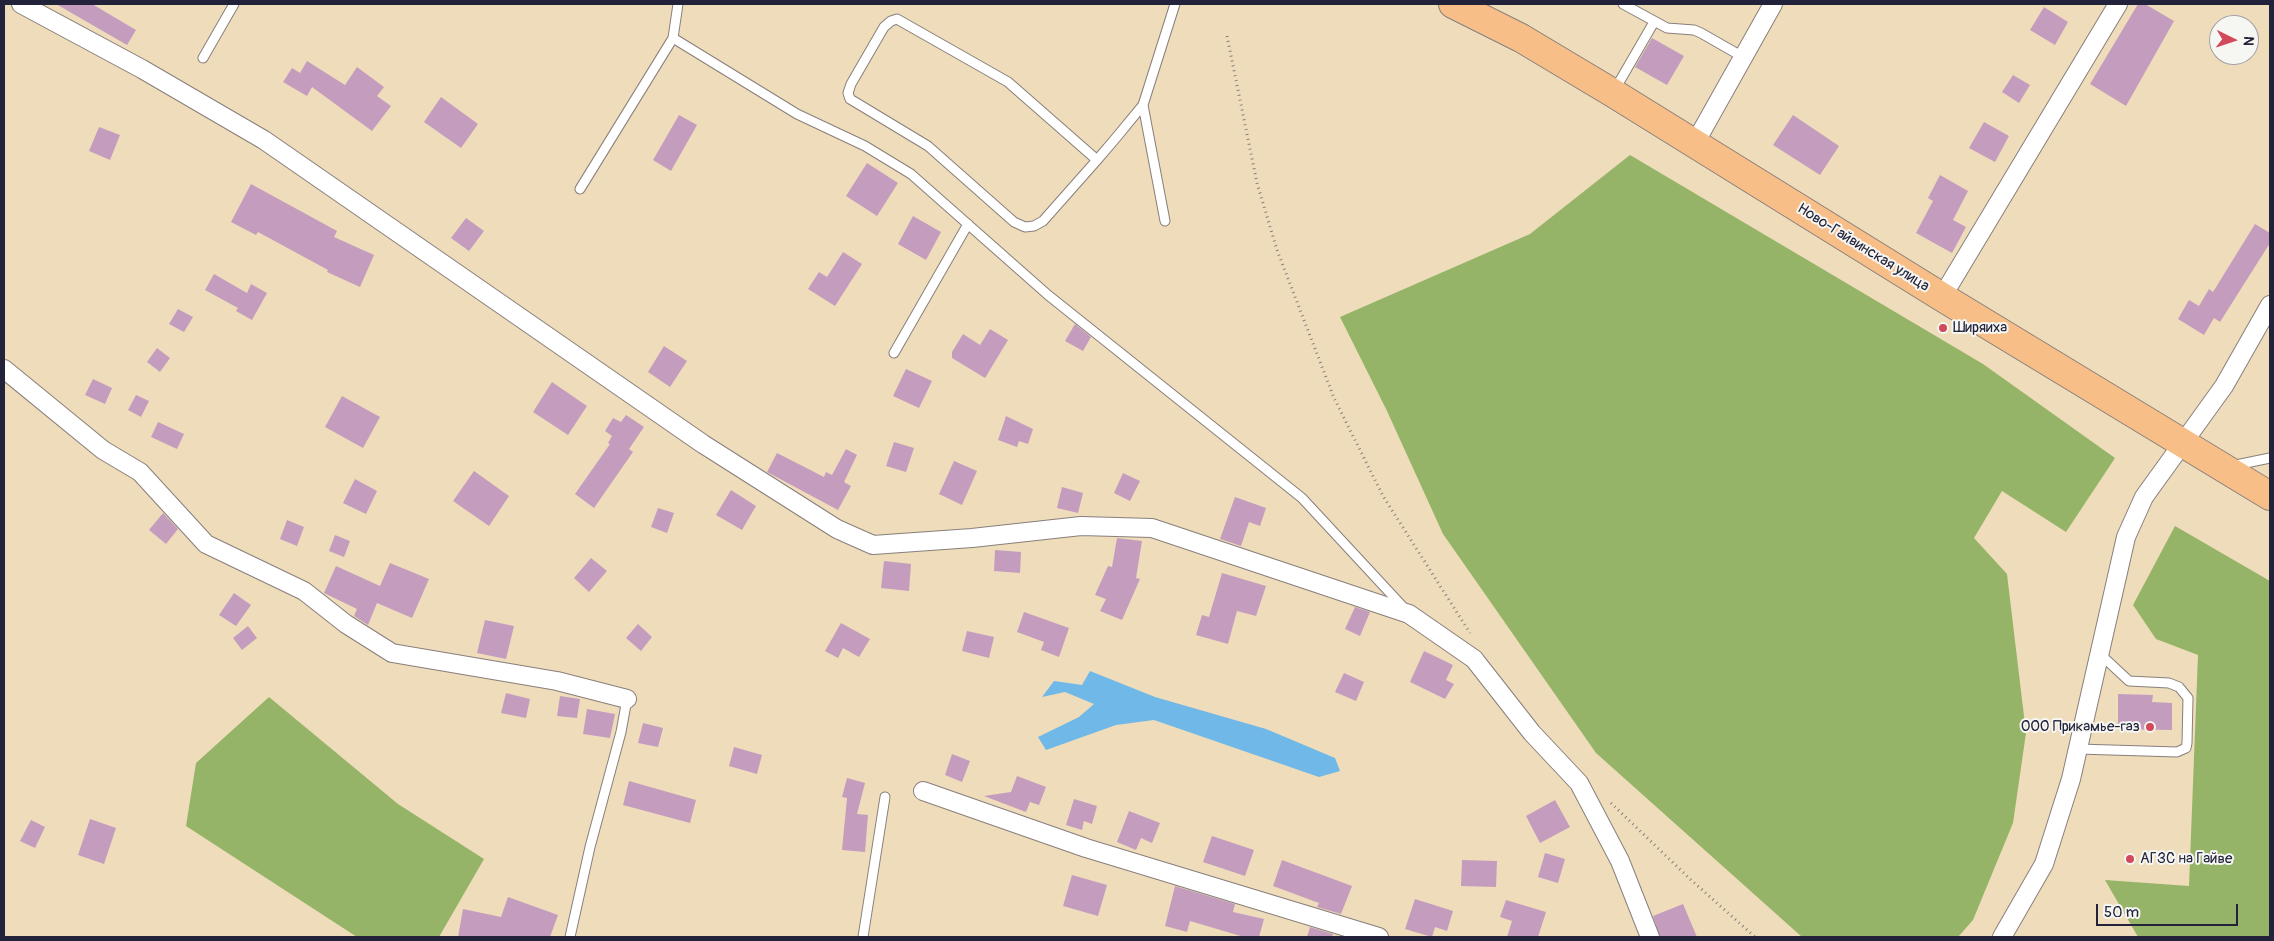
<!DOCTYPE html>
<meta charset="utf-8">
<style>
body{margin:0}
#map{position:relative;width:2274px;height:941px;overflow:hidden;background:#efdcbb;font-family:Pangolin,sans-serif}
canvas{display:block}
.frame{position:absolute;inset:0;border:5px solid #22223b;pointer-events:none}
.north{position:absolute;left:2209px;top:15px;width:50px;height:50px;box-sizing:border-box;background:#f6f6f2;border:1px solid #a1a1a9;border-radius:50%;rotate:94deg;font-size:14px;font-weight:700;line-height:20px;text-align:center;color:#22223b}
.north::after{content:'';display:block;margin:auto;width:18px;height:22px;background:#d1495b;clip-path:polygon(50% 0,100% 100%,50% 72%,0 100%)}
.scale{position:absolute;left:2096px;top:904px;width:142px;height:22px;box-sizing:border-box;border:2px solid #22223b;border-top:0;padding-left:6px;font-size:15px;line-height:18px;white-space:nowrap;color:#22223b;-webkit-text-stroke:4px #f6f6f2;paint-order:stroke}
</style>
<div id="map">
<canvas width="2274" height="941"></canvas>
<div class="frame"></div>
<div class="north">N</div>
<div class="scale">50 m</div>
</div>
<script>
const ctx = document.querySelector('canvas').getContext('2d');
ctx.lineJoin = 'round';
function fillPath(path, color) {
  ctx.fillStyle = color;
  ctx.fill(path, 'evenodd');
}
function shape(rows) {
  const path = new Path2D();
  for (const r of rows) {
    path.moveTo(r[0], r[1]);
    for (let i = 2; i < r.length; i += 2) path.lineTo(r[i], r[i + 1]);
  }
  return path;
}
function stroke(path, color, width, dash) {
  ctx.strokeStyle = color;
  ctx.lineWidth = width;
  ctx.lineCap = dash ? 'butt' : 'round';
  ctx.setLineDash(dash || []);
  ctx.stroke(path);
}
function label(font, color, halo, rows, align = 'center') {
  ctx.font = font + ' Pangolin,sans-serif';
  ctx.lineWidth = 4;
  ctx.setLineDash([]);
  ctx.textBaseline = 'middle';
  ctx.strokeStyle = halo;
  ctx.fillStyle = color;
  for (const [text, x, y, turn = 0] of rows) {
    ctx.save();
    ctx.translate(x, y);
    ctx.rotate((+turn || 0) * Math.PI / 180);
    ctx.textAlign = isNaN(turn) ? turn : align;
    if (halo) ctx.strokeText(text, 0, 0);
    ctx.fillText(text, 0, 0);
    ctx.restore();
  }
}
const forest = shape([
 [1630,155,1983,364,2115,458,2066,532,2002,491,1974,538,2007,574,2026,733,2013,823,1973,920,1958,937,1802,937,1596,753,1443,534,1387,411,1340,317,1530,234],
 [2175,526,2270,581,2270,937,2138,937,2105,880,2189,886,2198,655,2156,639,2133,605],
 [269,697,398,804,484,859,439,937,357,937,186,826,196,763]
]);
const water = shape([
 [1090,671,1155,697,1266,729,1335,758,1340,771,1319,777,1154,720,1116,725,1046,750,1038,737,1079,717,1094,704,1065,692,1042,697,1054,681,1082,685]
]);
const building = shape([
 [56,4,92,4,136,30,127,45],
 [2138,4,2145,4,2174,21,2126,106,2090,84],
 [2044,7,2068,22,2055,45,2030,30],
 [1652,38,1684,56,1667,85,1635,67],
 [307,61,345,85,357,67,384,87,377,96,391,106,372,131,312,87,307,96,283,82,292,68,300,73],
 [2013,75,2030,85,2019,103,2002,92],
 [441,97,478,124,461,148,424,122],
 [679,115,697,125,671,171,653,160],
 [1793,115,1839,146,1820,175,1773,145],
 [1984,122,2009,136,1995,162,1969,148],
 [99,127,120,135,110,160,89,151],
 [867,163,898,183,877,216,846,196],
 [1940,175,1968,191,1953,220,1966,227,1952,253,1916,233,1933,201,1928,198],
 [251,184,337,231,334,237,374,255,360,287,327,272,328,270,258,232,256,235,231,222],
 [913,216,941,232,926,260,898,244],
 [466,218,484,231,469,251,451,238],
 [2255,224,2270,233,2270,243,2220,322,2214,318,2204,335,2178,319,2189,300,2199,306,2209,289,2213,292],
 [843,252,862,264,835,306,808,289,819,272,827,277],
 [214,274,247,293,251,284,267,293,252,320,236,311,238,308,205,290],
 [178,309,193,317,184,332,169,324],
 [1075,324,1091,337,1083,351,1065,341],
 [990,329,1008,340,985,378,952,358,952,352,963,334,980,345],
 [664,346,687,361,670,387,648,372],
 [157,348,170,358,160,372,147,362],
 [906,369,932,381,919,408,893,396],
 [93,379,112,388,105,404,85,395],
 [552,382,587,406,568,435,533,412],
 [136,395,149,401,141,417,128,410],
 [342,396,380,417,363,448,325,427],
 [626,415,644,427,629,449,633,452,594,508,575,494,610,444,608,443,612,436,605,431,613,418,621,422],
 [1006,416,1033,429,1028,444,1019,441,1017,447,998,440],
 [158,422,184,434,177,449,151,437],
 [894,442,914,448,906,472,886,466],
 [846,449,857,455,844,482,851,486,838,510,767,472,777,453,824,477,826,472,832,475],
 [954,461,977,471,962,505,939,494],
 [474,471,509,496,489,526,453,501],
 [1123,473,1140,481,1130,501,1114,493],
 [355,479,377,491,366,514,343,503],
 [1062,487,1083,493,1078,513,1057,508],
 [731,490,756,506,742,530,716,515],
 [1235,497,1266,508,1260,526,1249,522,1241,546,1220,539],
 [658,508,674,513,667,533,651,527],
 [163,513,178,529,166,544,149,530],
 [287,520,304,527,297,546,280,539],
 [335,535,350,541,344,557,329,551],
 [1117,538,1142,541,1136,578,1140,579,1122,620,1100,611,1106,599,1095,595,1108,566,1112,567],
 [995,550,1021,552,1020,573,994,571],
 [591,558,607,571,589,592,574,578],
 [884,561,911,564,909,591,881,588],
 [390,563,429,579,412,618,377,603,368,625,354,616,357,609,324,593,336,566,380,586],
 [1222,573,1266,586,1256,616,1237,611,1228,644,1196,635,1202,615,1209,617],
 [234,593,251,605,236,626,219,615],
 [1355,607,1370,612,1360,636,1345,629],
 [1024,612,1069,628,1059,657,1041,650,1044,642,1017,632],
 [485,620,514,626,506,659,477,653],
 [841,623,870,639,859,657,843,648,838,658,825,651],
 [638,624,652,637,641,651,626,638],
 [248,626,257,638,242,650,233,638],
 [967,631,994,637,989,658,962,651],
 [1424,651,1453,665,1446,680,1454,684,1445,699,1410,682],
 [1344,673,1364,682,1356,701,1335,692],
 [506,693,530,699,526,718,501,713],
 [2118,694,2153,695,2152,702,2172,703,2172,730,2118,729],
 [560,696,580,699,577,718,557,716],
 [587,709,615,714,610,738,583,734],
 [643,723,663,728,658,747,638,743],
 [734,747,762,755,757,774,729,766],
 [952,754,970,761,962,782,945,775],
 [1017,776,1046,787,1039,805,1030,802,1026,812,984,796,1011,792],
 [847,778,865,783,857,814,868,815,865,852,842,850,847,798,842,797],
 [629,781,696,800,690,823,623,805],
 [1074,799,1097,806,1092,824,1084,821,1082,830,1066,825],
 [1555,800,1570,827,1540,843,1526,816],
 [1129,811,1160,823,1152,843,1141,838,1136,850,1117,842],
 [90,819,116,828,104,864,78,855],
 [31,820,45,827,35,848,20,841],
 [1212,836,1254,850,1245,876,1203,862],
 [1545,853,1565,859,1558,883,1538,877],
 [1282,860,1352,886,1341,914,1317,907,1319,903,1273,886],
 [1462,860,1497,861,1496,887,1461,886],
 [1072,875,1107,885,1098,916,1063,906],
 [1175,886,1235,904,1233,912,1264,919,1259,937,1244,937,1190,921,1187,932,1165,926],
 [508,897,558,915,550,937,458,937,463,909,501,917],
 [1415,899,1453,911,1447,931,1435,927,1432,937,1405,929],
 [1506,900,1546,912,1538,937,1507,937,1512,921,1500,917],
 [1683,904,1697,937,1660,937,1653,916],
 [1310,927,1333,934,1332,937,1307,937]
]);
const path = shape([
 [1227,36,1257,183,1277,250,1334,398,1383,496,1470,633],
 [1611,803,1690,879,1755,937]
]);
const lane = shape([
 [1623,4,1667,28,1694,30,1701,33,1743,57],
 [673,38,797,114,865,146,911,174,1048,295,1302,498,1404,608],
 [203,58,234,4],
 [1614,91,1654,22],
 [1097,160,1008,82,897,19,891,21,884,27,851,84,848,93,850,99,928,146,1014,222,1025,227,1034,226,1043,221,1097,160,1115,139,1143,105],
 [580,189,673,38,678,4],
 [1165,221,1143,105,1175,4],
 [894,353,968,224],
 [2231,466,2270,458],
 [2078,749,2177,752,2186,748,2187,743,2188,698,2179,687,2169,683,2129,681,2100,654],
 [570,937,590,847,621,732,627,699],
 [863,937,885,797]
]);
const street = shape([
 [21,4,142,69,264,140,703,444,837,529,873,545,972,538,1081,526,1152,528,1409,614,1474,659,1532,733,1579,783,1620,861,1650,937],
 [1695,143,1773,4],
 [1942,297,2118,4],
 [4,369,103,450,140,472,206,544,304,591,346,624,392,653,557,681,627,699],
 [923,791,1086,848,1379,937],
 [2002,937,2044,864,2071,779,2126,537,2144,497,2224,386,2270,305]
]);
const primary = shape([
 [1453,4,1521,38,1613,93,1942,297,2270,496]
]);
const markers = [
 [1943,328,5,"#d1495b"],
 [2150,727,5,"#d1495b"],
 [2130,859,5,"#d1495b"]
];
const streetNames = [
 ["Ново-Гайвинская улица",1863,248,32]
];
const poiNames = [
 ["Ширяиха",1953,328],
 ["ООО Прикамье-газ",2140,727,"right"],
 ["АГЗС на Гайве",2140,859]
];
fillPath(forest, '#96b468');
fillPath(water, '#6fb8e7');
fillPath(building, '#c49dbe');
stroke(lane, '#887f7b', 11);
stroke(street, '#887f7b', 20);
stroke(primary, '#887f7b', 30);
stroke(path, '#887f7b', 3, [1, 4]);
stroke(lane, '#fff', 9);
stroke(street, '#fff', 18);
stroke(primary, '#f7be87', 28);
for (const [x, y, r, color] of markers) {
  const dot = new Path2D();
  dot.arc(x, y, r, 0, 2 * Math.PI);
  ctx.fillStyle = color;
  ctx.fill(dot);
  stroke(dot, '#f6f6f2', 2);
}
label('15px', '#22223b', '#f6f6f2', streetNames);
label('15px', '#22223b', '#f6f6f2', poiNames, 'left');
</script>
